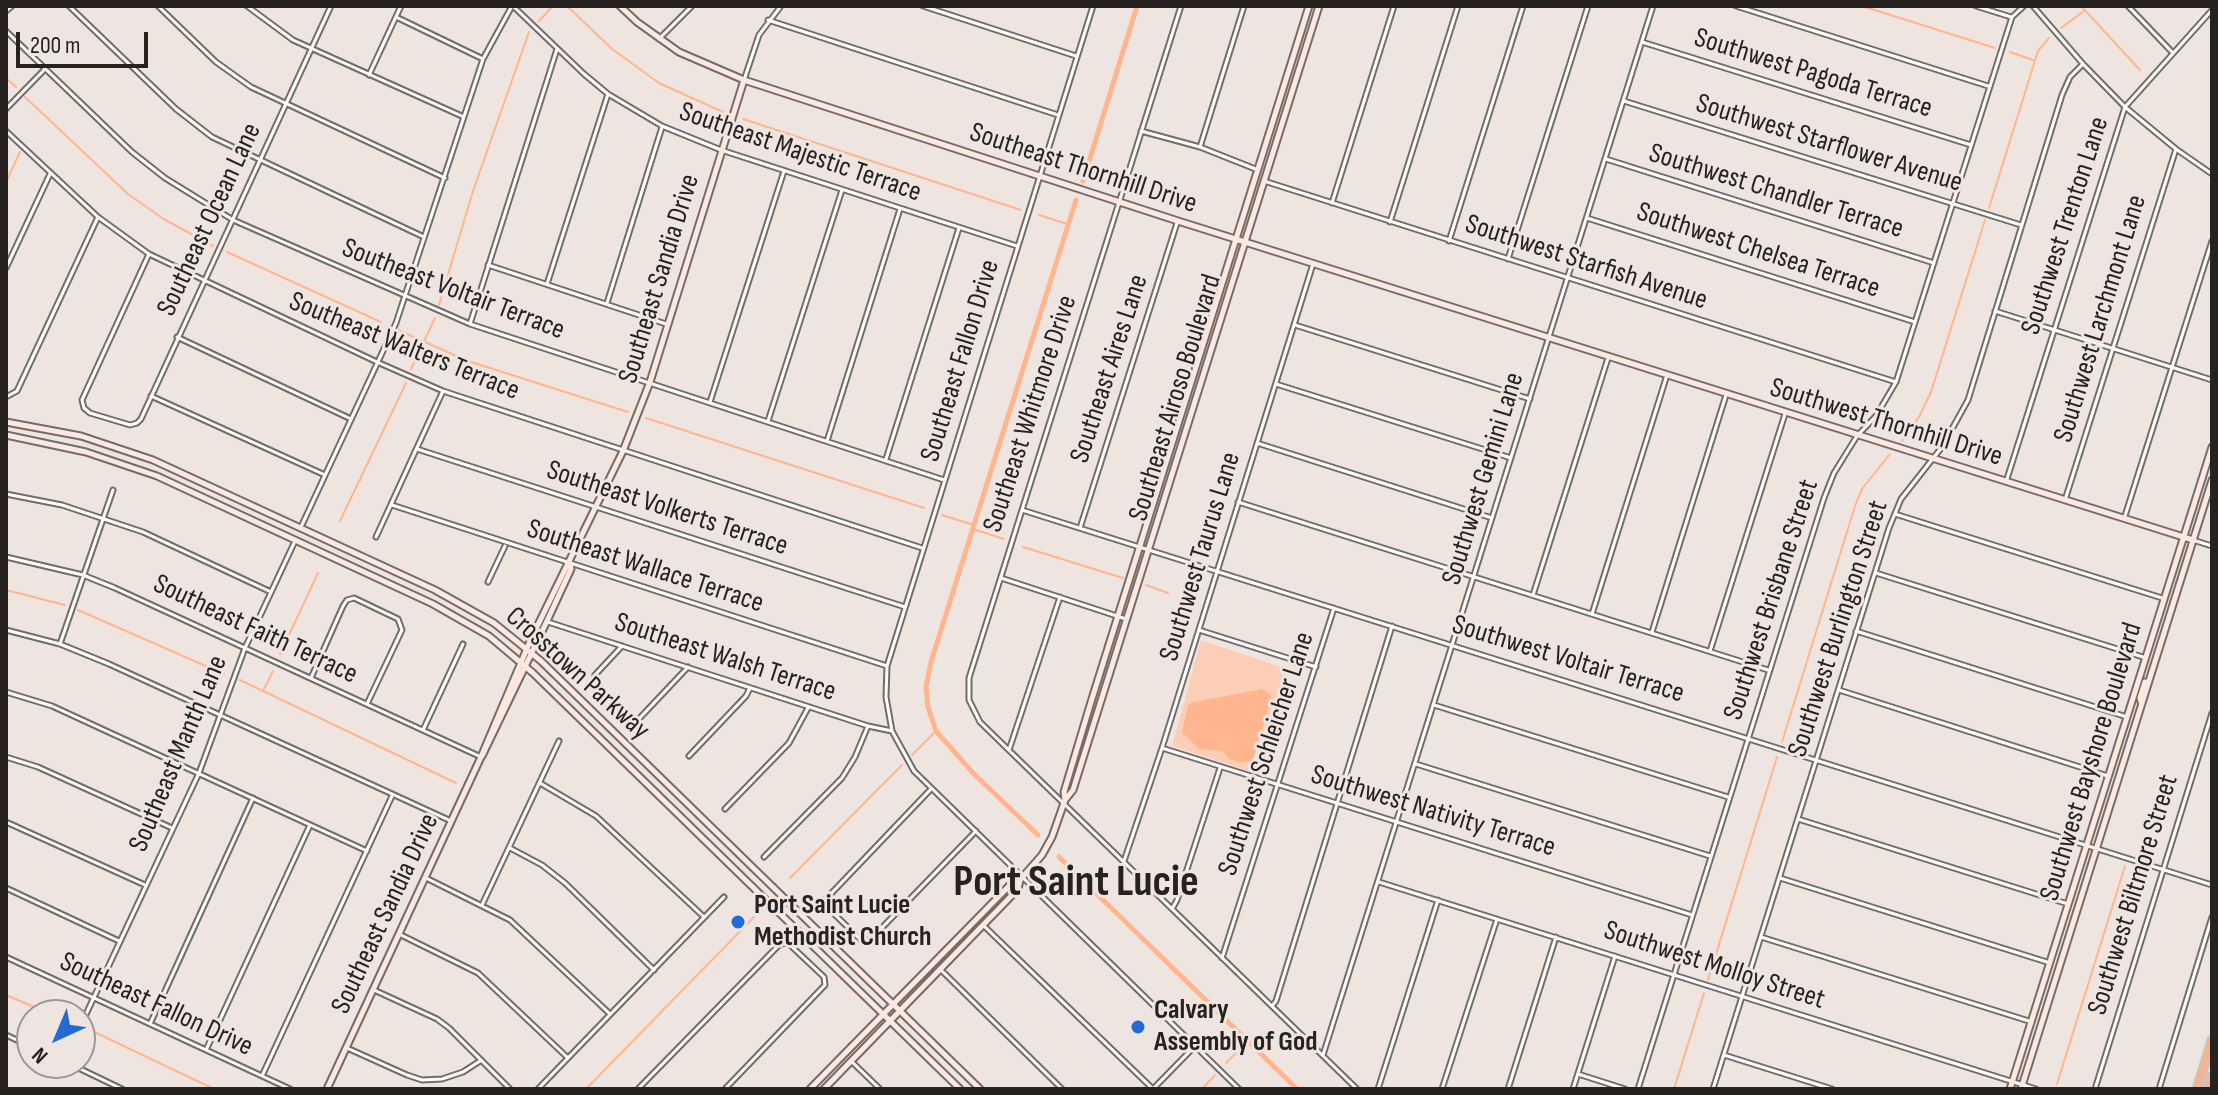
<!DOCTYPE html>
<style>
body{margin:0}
#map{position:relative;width:2218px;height:1095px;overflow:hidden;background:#eee5e0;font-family:"Sofia Sans Condensed",sans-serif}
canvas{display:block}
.frame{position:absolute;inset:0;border:8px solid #262220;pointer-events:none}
.north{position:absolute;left:16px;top:999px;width:80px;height:80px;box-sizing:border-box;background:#eee5e0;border:2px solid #9e9793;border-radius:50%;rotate:224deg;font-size:22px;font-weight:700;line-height:32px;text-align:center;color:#262220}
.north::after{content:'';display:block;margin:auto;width:28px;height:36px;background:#226bd6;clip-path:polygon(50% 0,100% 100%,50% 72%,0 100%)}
.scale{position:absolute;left:16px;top:32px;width:132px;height:36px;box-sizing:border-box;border:4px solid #262220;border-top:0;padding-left:10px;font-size:24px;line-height:28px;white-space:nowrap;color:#262220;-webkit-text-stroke:6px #eee5e0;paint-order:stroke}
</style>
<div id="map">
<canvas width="2218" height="1095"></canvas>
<div class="frame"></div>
<div class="north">N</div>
<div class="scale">200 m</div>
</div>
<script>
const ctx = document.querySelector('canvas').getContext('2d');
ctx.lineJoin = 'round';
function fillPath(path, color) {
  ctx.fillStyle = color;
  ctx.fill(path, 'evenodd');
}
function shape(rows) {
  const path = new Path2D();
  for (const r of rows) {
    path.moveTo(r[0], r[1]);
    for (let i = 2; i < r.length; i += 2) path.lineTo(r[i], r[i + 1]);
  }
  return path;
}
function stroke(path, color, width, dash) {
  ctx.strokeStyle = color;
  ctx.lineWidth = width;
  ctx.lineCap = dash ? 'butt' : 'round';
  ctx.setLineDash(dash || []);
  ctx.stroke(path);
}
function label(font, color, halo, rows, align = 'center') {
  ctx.font = font + ' "Sofia Sans Condensed",sans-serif';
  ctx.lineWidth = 6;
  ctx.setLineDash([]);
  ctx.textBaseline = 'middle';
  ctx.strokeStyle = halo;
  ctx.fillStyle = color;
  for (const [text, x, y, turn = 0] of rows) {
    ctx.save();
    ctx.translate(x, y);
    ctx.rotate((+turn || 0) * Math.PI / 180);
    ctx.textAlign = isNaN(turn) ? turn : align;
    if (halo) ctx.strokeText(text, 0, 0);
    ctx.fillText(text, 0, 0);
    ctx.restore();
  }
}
const green = shape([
 [1201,640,1284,668,1277,697,1256,752,1266,715,1262,689,1193,702,1213,748,1222,751,1229,759,1240,763,1253,761,1249,771,1172,746]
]);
const water = shape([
 [1262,689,1270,694,1271,699,1253,761,1240,763,1229,759,1222,751,1199,749,1182,732,1188,705,1193,702]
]);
const stream = shape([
 [567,6,612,49,659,83,723,112],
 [1862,6,1995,48],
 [2081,6,2140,70],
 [539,21,553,6],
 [2061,28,2084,11],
 [2010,52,2033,60],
 [6,78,16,87],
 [25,97,128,194,162,218,213,246],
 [743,119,1021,210],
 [6,182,20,152],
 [1989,208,2038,51,2049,38],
 [1039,215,1067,224],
 [227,252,381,322],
 [439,305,473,191,529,32],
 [398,330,468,361,628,412],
 [411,369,435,318],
 [646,418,924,508],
 [1902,441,1919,417,1931,392,1985,220],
 [942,515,974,525],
 [340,521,406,383],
 [973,529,1004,539],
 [1023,547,1123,578],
 [1146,585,1168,593],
 [6,590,65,605],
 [78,610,224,674],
 [280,654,318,573],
 [240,680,456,783],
 [263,691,273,671],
 [1782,742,1855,506,1862,489,1890,454],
 [912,755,936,731],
 [790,878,902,765],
 [1708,980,1777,757],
 [6,995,53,1015],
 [88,1029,214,1089],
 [1226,1063,1248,1041],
 [2057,1084,2125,866],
 [586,1089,754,917],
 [1202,1089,1215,1075],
 [1674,1089,1704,993]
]);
const canal = shape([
 [1083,181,1137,6],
 [1038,835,974,774,936,731,928,707,926,687,931,662,1076,200],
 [1059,857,1297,1089]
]);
const street = shape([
 [69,6,176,109,212,137,424,237],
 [158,6,216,62,251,87,445,178],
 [247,6,293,40,464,117],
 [513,6,584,74,608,94,662,126,721,150,1017,246],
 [923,6,1076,56],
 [1093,6,887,666,886,697,892,731,914,771,1239,1089],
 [1181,6,969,678,969,700,980,722,1357,1089],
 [1736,6,1988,86],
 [1976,6,2011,17],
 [2033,6,2083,64,2125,107,2176,149,2212,174],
 [2128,6,2172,52],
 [6,11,12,6],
 [396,17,483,59],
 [768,20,1058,115],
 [6,31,132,152,165,178,233,220,470,324,944,480],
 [659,39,692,6],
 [1642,42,1971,145],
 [369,75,401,6],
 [744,80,759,35,781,6],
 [1624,101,2021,225],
 [6,109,45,69],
 [6,131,98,217,149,254,377,362,443,391,922,548],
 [1141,131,1200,147,1258,170],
 [1200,147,1244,6],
 [1606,159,1934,263],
 [1264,181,1896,382],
 [1332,203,1394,6],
 [1587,218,1915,322],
 [1390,222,1458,6],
 [1449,241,1523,6],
 [149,254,82,400,84,408,90,413,130,425,137,423,141,419,331,6],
 [1508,259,1588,6],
 [488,265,666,324],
 [6,268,50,174],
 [547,284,608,94],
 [607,303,662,127],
 [1995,311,2212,380],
 [470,324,557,49],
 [1295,325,1530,399],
 [177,337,351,419],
 [1276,384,1511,458],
 [151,396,325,475],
 [6,397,17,391,98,217],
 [710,402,784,171],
 [768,421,842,190],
 [827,441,900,209],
 [1257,443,1492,518],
 [417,449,905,607],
 [886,459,959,228],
 [2006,482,2125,107,2212,10],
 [6,494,62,505,143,532,271,592],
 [2065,500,2176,149],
 [1238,502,1768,670],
 [392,505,887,666],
 [1022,510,2212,885],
 [1895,514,2162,598],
 [2124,519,2212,241],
 [301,527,396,323,483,59,512,6],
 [1080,528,1177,223],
 [376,537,443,391],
 [2193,540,2212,546],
 [6,557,83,575,115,588,481,757],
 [1876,573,2146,658],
 [1001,578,1126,619],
 [488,582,505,546],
 [1533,595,1608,358],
 [1592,614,1667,375],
 [548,622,868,726,892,731],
 [6,630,60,644,109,664,451,821],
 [1199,630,1316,667],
 [1856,631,2127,717],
 [1652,632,1726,395],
 [60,644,113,490],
 [1710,651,1785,414],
 [595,675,622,646],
 [311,678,343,606,347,600,354,598,398,619,402,630,367,704],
 [1839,690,2108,776],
 [6,692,52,706,367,851],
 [1434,705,1728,797],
 [636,722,688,667],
 [423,730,463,644],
 [1162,748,1692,915],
 [1009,750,1060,597],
 [689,756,746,696,750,688],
 [6,757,38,767,172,828],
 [1416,764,1710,856],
 [540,783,596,816,704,917],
 [931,789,825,900,826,906,862,941,871,939,976,831],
 [725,809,789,743,808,708],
 [1798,819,2068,904],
 [6,822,145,885],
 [510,848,542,865,565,883,654,970],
 [764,857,842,778,855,757,868,726],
 [1124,861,1162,748,1313,264],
 [426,878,510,920,610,1014],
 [1780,878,2050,963],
 [1379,882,2036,1089],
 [6,888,119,941],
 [482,905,559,741],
 [1172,909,1177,900,1220,768],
 [983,925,1153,1089],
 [399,934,478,973,568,1058],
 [1761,937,2032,1022],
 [6,957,290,1089],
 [1222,958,1334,608],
 [940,969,1062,1089],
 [374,990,437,1019,449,1028,510,1089],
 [1272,1006,1276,1001,1392,626],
 [150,1024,253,798],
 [80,1027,199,773,245,648,295,541],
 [6,1035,32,1047],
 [347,1048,407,1075,422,1080,442,1079,463,1072,480,1061],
 [206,1050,310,825],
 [1323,1055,1653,6],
 [1724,1055,1832,1089],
 [851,1061,880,1089],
 [68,1063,122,1089],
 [1578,1074,1625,1089],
 [262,1076,392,796],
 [538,1089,724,897],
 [638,1089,780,944,788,943,824,977,825,985,725,1089],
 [1153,1089,1195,1046],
 [1378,1089,1438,900],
 [1442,1089,1497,919],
 [1508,1089,1556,937],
 [1573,1089,1615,956],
 [1638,1089,1824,498,1834,473,1857,436,1876,416,1896,382,2012,17,2024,6],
 [1713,1089,1889,528,1901,499,1942,447,1968,400,2062,95,2070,77,2083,64],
 [2095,1089,2212,713],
 [2159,1089,2212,917]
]);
const secondary = shape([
 [620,6,637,22,679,52,744,80,1178,221,2193,540],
 [6,422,81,436,153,460,435,590,494,623,541,661,980,1089],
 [6,435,86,452,157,476,433,604,489,636,533,673,960,1089],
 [2141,702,2140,698,2145,682],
 [482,756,547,621,571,569,570,563],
 [1065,800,1064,792,1091,702,1309,6],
 [327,1089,481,757,531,639,623,451,650,382,744,80],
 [810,1089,1011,884,1020,880],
 [824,1089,1018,889,1020,880,1042,855,1052,837,1065,800,1073,790,1319,6],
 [2010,1089,2212,447],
 [2021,1089,2212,480]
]);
const highway = shape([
 [2197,1089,2212,1040],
 [2208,1089,2212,1076]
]);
const markers = [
 [738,922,8,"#226bd6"],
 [1138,1027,8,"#226bd6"]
];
const streetNames = [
 ["Southwest Pagoda Terrace",1813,74,17],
 ["Southwest Starflower Avenue",1829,144,17],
 ["Southeast Majestic Terrace",800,153,19],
 ["Southeast Thornhill Drive",1083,169,18],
 ["Southwest Chandler Terrace",1776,192,17],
 ["Southeast Ocean Lane",210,220,-65],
 ["Southwest Trenton Lane",2066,226,-72],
 ["Southwest Chelsea Terrace",1758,251,18],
 ["Southwest Starfish Avenue",1586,263,18],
 ["Southeast Sandia Drive",660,279,-73],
 ["Southeast Voltair Terrace",453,290,21],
 ["Southwest Larchmont Lane",2101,319,-73],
 ["Southeast Walters Terrace",404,347,22],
 ["Southeast Fallon Drive",961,361,-73],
 ["Southeast Aires Lane",1110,369,-72],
 ["Southeast Airoso Boulevard",1176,398,-73],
 ["Southeast Whitmore Drive",1031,414,-72],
 ["Southwest Thornhill Drive",1886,423,17],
 ["Southwest Gemini Lane",1484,479,-73],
 ["Southeast Volkerts Terrace",667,509,18],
 ["Southwest Taurus Lane",1201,557,-73],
 ["Southeast Wallace Terrace",645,567,18],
 ["Southwest Brisbane Street",1772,600,-72],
 ["Southwest Burlington Street",1839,629,-72],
 ["Southeast Faith Terrace",255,630,25],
 ["Southeast Walsh Terrace",725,658,18],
 ["Southwest Voltair Terrace",1568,660,17],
 ["Crosstown Parkway",577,674,42],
 ["Southeast Manth Lane",179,754,-67],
 ["Southwest Schleicher Lane",1267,754,-72],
 ["Southwest Bayshore Boulevard",2092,762,-73],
 ["Southwest Nativity Terrace",1433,812,17],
 ["Southwest Biltmore Street",2134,895,-73],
 ["Southeast Sandia Drive",386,914,-65],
 ["Southwest Molloy Street",1714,966,18],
 ["Southeast Fallon Drive",156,1005,25]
];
const poiNames = [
 ["Port Saint Lucie",754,906],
 ["Methodist Church",754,938],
 ["Calvary",1154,1011],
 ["Assembly of God",1154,1043]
];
const townNames = [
 ["Port Saint Lucie",1076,884]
];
fillPath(green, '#fdceb6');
fillPath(water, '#ffb68f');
stroke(stream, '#ffb68f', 2);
stroke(canal, '#ffb68f', 5);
stroke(street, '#746c68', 7);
stroke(secondary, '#746c68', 9);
stroke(highway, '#c7c6c5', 11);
stroke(street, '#fff', 3);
stroke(secondary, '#fce8de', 5);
stroke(highway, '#f5b391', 7);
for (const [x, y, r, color] of markers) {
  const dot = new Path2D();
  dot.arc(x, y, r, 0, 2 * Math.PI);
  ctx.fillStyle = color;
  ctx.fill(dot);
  stroke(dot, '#eee5e0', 3);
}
label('28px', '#262220', '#eee5e0', streetNames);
label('bold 28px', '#262220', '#eee5e0', poiNames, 'left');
label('bold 44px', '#262220', '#eee5e0', townNames);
</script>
